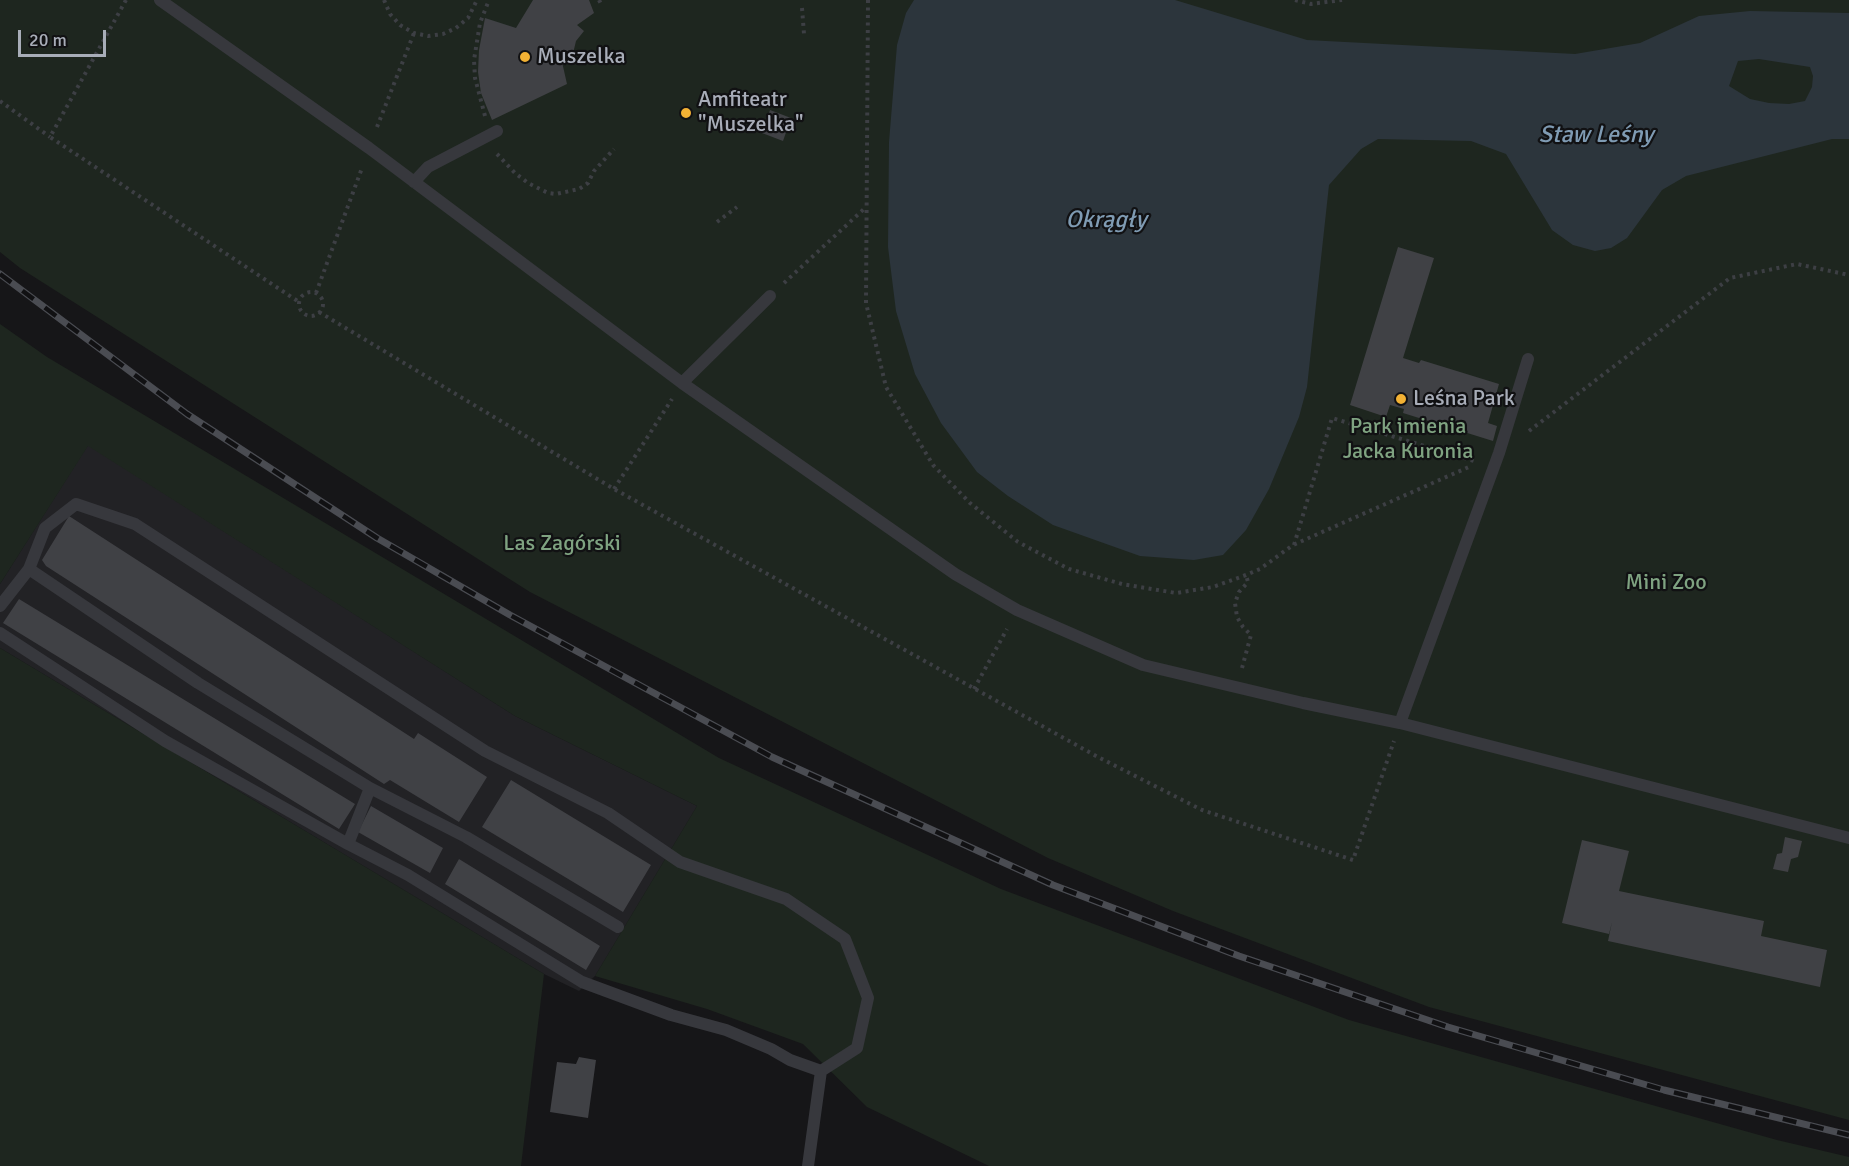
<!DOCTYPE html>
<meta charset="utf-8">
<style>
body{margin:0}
#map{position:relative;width:1849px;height:1166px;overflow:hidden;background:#161618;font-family:Signika,sans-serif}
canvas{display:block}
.scale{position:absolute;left:18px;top:30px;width:88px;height:27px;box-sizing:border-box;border:3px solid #a8adb8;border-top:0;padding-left:8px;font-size:18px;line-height:21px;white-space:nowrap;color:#a8adb8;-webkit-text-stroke:4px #111113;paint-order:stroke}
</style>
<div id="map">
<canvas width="1849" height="1166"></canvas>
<div class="scale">20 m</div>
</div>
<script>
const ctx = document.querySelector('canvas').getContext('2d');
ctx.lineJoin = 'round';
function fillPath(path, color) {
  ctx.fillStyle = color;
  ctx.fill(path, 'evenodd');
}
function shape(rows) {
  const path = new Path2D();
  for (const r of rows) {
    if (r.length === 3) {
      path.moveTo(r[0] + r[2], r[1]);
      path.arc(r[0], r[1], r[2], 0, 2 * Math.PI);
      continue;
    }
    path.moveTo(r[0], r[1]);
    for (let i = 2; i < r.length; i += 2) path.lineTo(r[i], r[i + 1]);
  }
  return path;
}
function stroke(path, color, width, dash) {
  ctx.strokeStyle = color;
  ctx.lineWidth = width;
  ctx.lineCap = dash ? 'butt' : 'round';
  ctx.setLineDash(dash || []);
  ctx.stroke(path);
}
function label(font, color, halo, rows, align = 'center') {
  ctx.font = font + ' Signika,sans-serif';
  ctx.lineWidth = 4.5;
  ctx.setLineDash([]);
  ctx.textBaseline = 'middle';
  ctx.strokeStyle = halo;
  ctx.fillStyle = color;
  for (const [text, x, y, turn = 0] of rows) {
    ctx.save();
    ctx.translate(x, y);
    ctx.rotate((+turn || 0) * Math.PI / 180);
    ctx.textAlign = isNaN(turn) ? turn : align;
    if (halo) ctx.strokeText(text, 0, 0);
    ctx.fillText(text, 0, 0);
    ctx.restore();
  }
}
const built = shape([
 [88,445,515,716,697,806,595,976,579,991,544,974,0,648,0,584]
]);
const green = shape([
 [0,0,1849,0,1849,1120,1429,1007,1173,911,1048,858,530,592,20,268,0,252],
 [0,324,47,357,719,758,1001,889,1349,1020,1777,1140,1849,1157,1849,1166,989,1166,867,1107,803,1044,707,1009,595,976,697,806,515,716,88,446,0,584],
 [0,648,544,974,521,1166,0,1166]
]);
const water = shape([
 [914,0,1175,0,1307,40,1575,54,1640,43,1699,16,1750,11,1849,13,1849,139,1832,139,1686,176,1662,190,1627,238,1611,248,1595,251,1573,245,1552,230,1506,154,1471,141,1378,139,1361,149,1329,185,1307,387,1299,417,1269,489,1246,530,1223,555,1194,560,1140,556,1053,525,1008,496,977,472,941,423,915,374,896,311,888,247,889,142,897,45,906,13],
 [1759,59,1810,67,1813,76,1812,87,1805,101,1789,104,1769,103,1750,99,1729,86,1738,61]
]);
const building = shape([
 [533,0,589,0,594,13,577,25,584,31,576,41,571,62,562,62,567,84,492,120,481,93,478,72,479,50,485,18,516,28],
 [770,110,791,118,783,141,762,133],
 [1398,247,1434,258,1403,358,1419,363,1421,360,1499,384,1488,423,1497,426,1493,441,1403,413,1404,409,1390,405,1386,417,1350,405],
 [69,516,414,739,418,733,487,777,459,822,390,780,384,784,46,566,42,560],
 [19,599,355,804,339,829,3,623],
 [511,780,651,865,623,912,482,827],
 [371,806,443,848,430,873,358,832],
 [1785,837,1802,841,1798,857,1791,859,1788,872,1773,869,1777,854,1782,853],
 [1582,840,1629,851,1619,891,1764,921,1761,936,1827,950,1820,987,1608,941,1612,922,1609,934,1562,923],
 [459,859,600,946,586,970,445,884],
 [579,1057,596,1060,588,1118,550,1112,557,1062,576,1064]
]);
const path = shape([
 [126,0,50,137,299,302],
 [384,0,390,14,400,25,414,33,428,36,443,34,456,28,468,18,477,0],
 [599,0,602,6],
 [868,0,866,303,886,387,933,465,970,503,1018,542,1069,569,1122,584,1176,593,1213,587,1246,575,1260,569,1293,545,1471,466],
 [1295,0,1311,4,1342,0],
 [802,8,804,34],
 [0,101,50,137],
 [485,116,475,78,474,60,480,23,489,0],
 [377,127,414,33],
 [497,154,515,173,528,183,548,193,556,194,579,189,588,183,594,171,614,149],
 [717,222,737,207],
 [784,283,865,208],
 [311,304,12],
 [316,293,362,168],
 [319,312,614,489,1098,757,1202,810,1353,860,1394,741],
 [1529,431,1730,278,1797,264,1849,275],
 [614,489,672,399],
 [1294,545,1332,418,1474,461],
 [1242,668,1251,635,1243,627,1237,617,1235,603,1239,592,1248,582,1246,575],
 [974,689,1007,629]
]);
const lane = shape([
 [160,0,369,148,682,383,955,574,1017,610,1143,665,1303,703,1400,723,1849,838],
 [414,182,428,167,497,131],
 [682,383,770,296],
 [29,569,45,528,76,504,135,524,485,751,608,813,680,862,786,899,845,939,868,998,857,1048,821,1071,790,1060,771,1049,726,1030,671,1015,582,982,408,875,348,844],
 [0,606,29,569,198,683,370,788,348,844,165,741,0,633],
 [1400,723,1499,453,1528,359],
 [370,788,466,837,618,927],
 [808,1166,821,1071]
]);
const rail = shape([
 [0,274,187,414,377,538,510,615,772,757,1053,885,1239,956,1448,1027,1664,1090,1849,1135]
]);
const markers = [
 [525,57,6,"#f2b134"],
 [686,113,6,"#f2b134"],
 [1401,399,6,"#f2b134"]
];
const poiNames = [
 ["Muszelka",537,57],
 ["Amfiteatr",698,100],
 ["\"Muszelka\"",698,125],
 ["Leśna Park",1413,399]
];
const parkNames = [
 ["Park imienia",1408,427],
 ["Jacka Kuronia",1408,452],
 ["Las Zagórski",562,544],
 ["Mini Zoo",1666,583]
];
const waterNames = [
 ["Staw Leśny",1596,136],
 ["Okrągły",1106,221]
];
fillPath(built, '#222225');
fillPath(green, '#1e261f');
fillPath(water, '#2c353c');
fillPath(building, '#404145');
stroke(path, '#3d3f44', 4, [3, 4.5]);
stroke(lane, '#37383d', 12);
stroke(rail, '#4a4c52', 7);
stroke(rail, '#111113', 4.5, [14]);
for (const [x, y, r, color] of markers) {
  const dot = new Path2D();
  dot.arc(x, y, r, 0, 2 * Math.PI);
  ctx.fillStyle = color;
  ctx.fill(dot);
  stroke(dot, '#111113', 2);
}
label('22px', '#a8adb8', '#111113', poiNames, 'left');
label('22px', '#7fa381', '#111113', parkNames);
label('italic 24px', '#7f9bb3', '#111113', waterNames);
</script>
